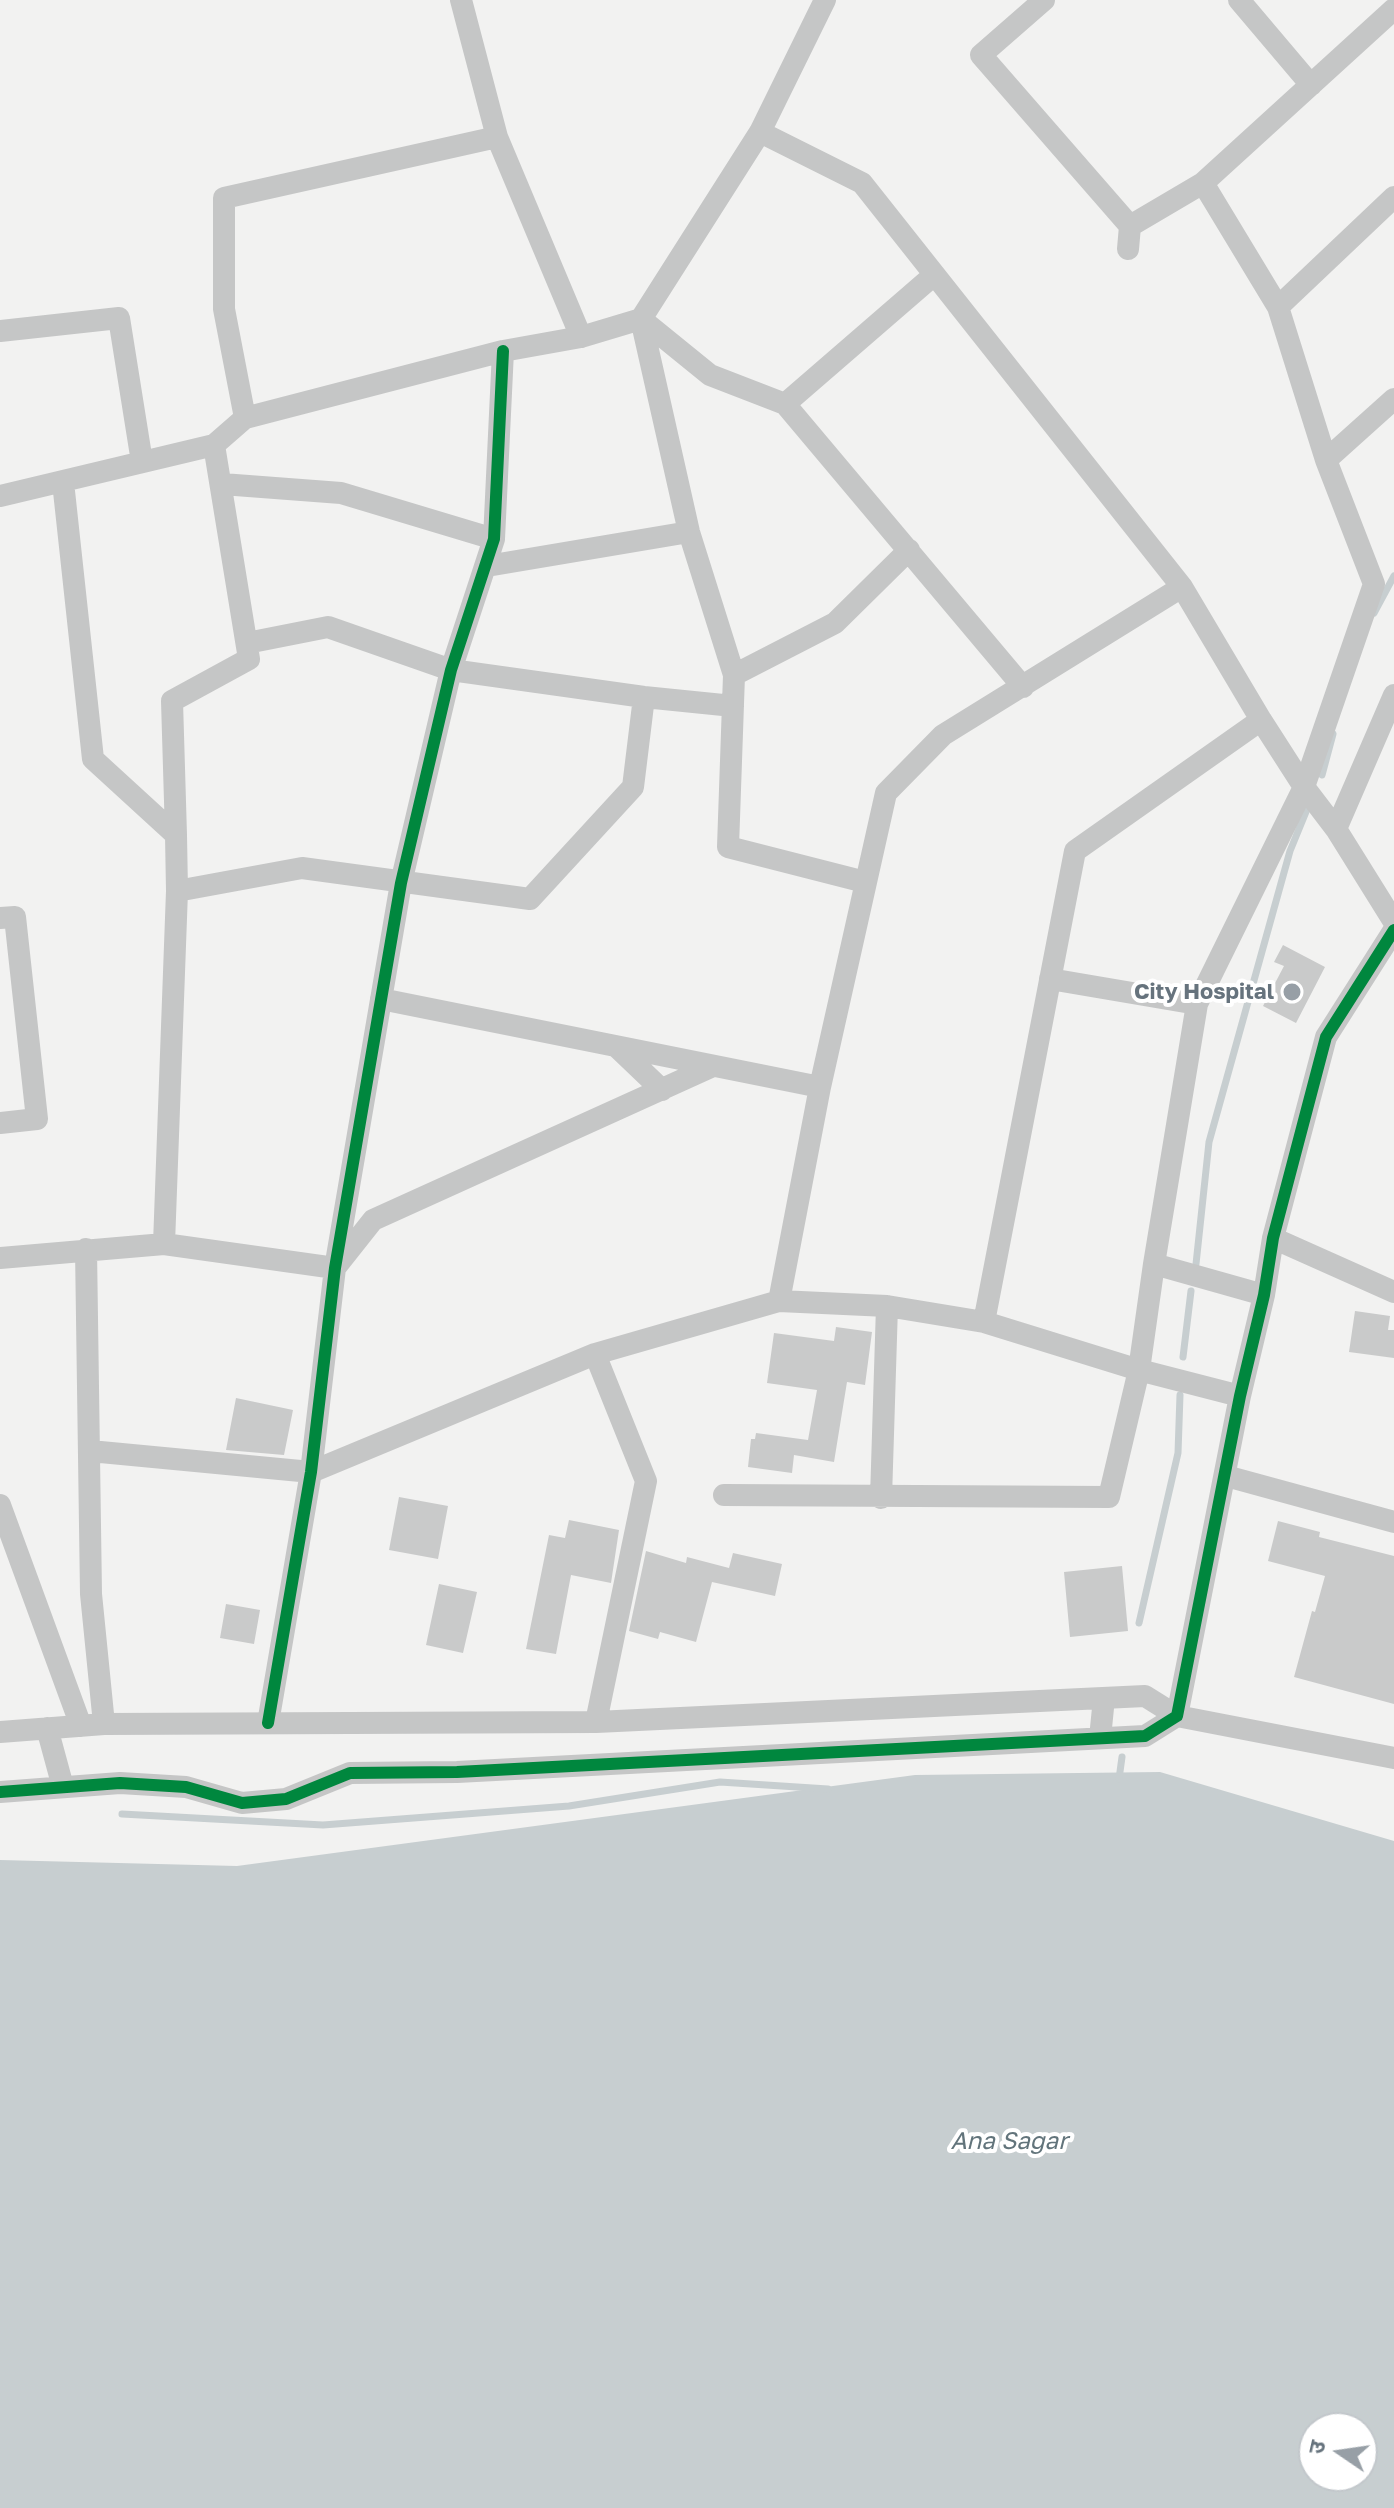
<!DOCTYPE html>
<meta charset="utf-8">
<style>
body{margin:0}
#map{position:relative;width:1394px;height:2508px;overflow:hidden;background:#f2f2f1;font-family:"Golos Text","Noto Sans Devanagari",sans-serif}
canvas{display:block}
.north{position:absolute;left:1298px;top:2412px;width:80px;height:80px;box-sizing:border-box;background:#fff;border:2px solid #c2c7cb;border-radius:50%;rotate:283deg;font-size:22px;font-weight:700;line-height:32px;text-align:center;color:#66737d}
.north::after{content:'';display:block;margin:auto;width:28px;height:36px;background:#979fa6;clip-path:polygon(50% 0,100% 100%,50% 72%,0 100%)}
</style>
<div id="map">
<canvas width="1394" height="2508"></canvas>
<div class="north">उ</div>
</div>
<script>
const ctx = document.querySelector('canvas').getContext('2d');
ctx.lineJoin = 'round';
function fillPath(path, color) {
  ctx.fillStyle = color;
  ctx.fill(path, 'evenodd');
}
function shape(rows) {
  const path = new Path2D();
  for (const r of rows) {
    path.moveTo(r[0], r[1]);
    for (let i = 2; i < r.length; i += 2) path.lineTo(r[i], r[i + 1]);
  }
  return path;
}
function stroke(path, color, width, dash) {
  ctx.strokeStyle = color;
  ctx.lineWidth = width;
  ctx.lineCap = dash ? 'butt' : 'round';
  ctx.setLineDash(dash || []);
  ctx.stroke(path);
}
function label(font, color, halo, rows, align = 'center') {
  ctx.font = font + ' "Golos Text",sans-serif';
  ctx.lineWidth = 8;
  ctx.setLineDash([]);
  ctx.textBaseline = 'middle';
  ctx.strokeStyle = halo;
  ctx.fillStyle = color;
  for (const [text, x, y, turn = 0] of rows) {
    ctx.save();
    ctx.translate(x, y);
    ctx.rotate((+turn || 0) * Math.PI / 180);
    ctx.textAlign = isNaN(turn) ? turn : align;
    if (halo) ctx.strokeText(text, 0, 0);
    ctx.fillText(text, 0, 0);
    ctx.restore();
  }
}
const water = shape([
 [1160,1772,1394,1841,1394,2508,0,2508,0,1860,237,1866,915,1775],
 [1314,2428,1362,2428,1362,2476,1314,2476]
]);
const stream = shape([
 [1374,613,1394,576],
 [1322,775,1333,734],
 [1196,1264,1209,1142,1290,851,1308,807],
 [1183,1357,1191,1291],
 [1139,1623,1178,1453,1180,1395],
 [1119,1779,1122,1757],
 [122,1814,323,1825,569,1806,720,1782,828,1789]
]);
const building = shape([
 [1283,945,1325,967,1296,1023,1263,1006,1284,966,1274,962],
 [1355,1311,1390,1316,1388,1330,1394,1330,1394,1358,1349,1352],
 [836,1327,872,1332,865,1385,847,1382,834,1462,794,1455,792,1473,748,1467,751,1439,755,1439,756,1433,808,1440,817,1390,767,1383,774,1333,834,1341],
 [236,1398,293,1410,284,1455,226,1450],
 [399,1497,448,1506,438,1559,389,1550],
 [569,1520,619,1530,611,1583,571,1575,556,1654,526,1649,549,1535,565,1538],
 [1278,1521,1320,1532,1319,1537,1394,1556,1394,1704,1294,1677,1312,1611,1315,1612,1325,1576,1268,1561],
 [646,1551,686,1563,687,1557,729,1568,733,1553,782,1564,775,1596,712,1582,696,1642,660,1632,658,1639,629,1631],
 [1122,1566,1128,1631,1070,1637,1064,1572],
 [439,1584,477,1592,463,1653,426,1645],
 [226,1604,260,1610,254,1644,220,1638]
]);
const minor = shape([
 [461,0,497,137,581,337],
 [1044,0,981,55,1130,226,1203,183,1394,9],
 [1239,0,1311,85],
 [760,132,862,183,1182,587,1261,720,1304,787,1336,829,1394,922],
 [1128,249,1130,226],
 [934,275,785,404,1023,687],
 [1278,307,1394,197],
 [641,319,689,532,734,675,728,847,865,882],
 [641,319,710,375,785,404],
 [0,331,119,318,142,462],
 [245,418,224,309,224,198,497,137],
 [1326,460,1394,399],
 [63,482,93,759,176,835,177,891,164,1244],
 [222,484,341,493,494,539],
 [0,496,214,445,245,418,503,351,581,337,641,319,760,132,825,0],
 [487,566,689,532],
 [247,643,328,627,451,670,644,697,733,706],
 [734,675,835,623,909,550],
 [1336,829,1394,695],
 [176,835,172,701,249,659,214,445],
 [177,891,302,868,530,899,633,787,644,697],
 [0,918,15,917,37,1119,0,1123],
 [1050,979,1197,1004],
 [381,999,820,1087],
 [617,1047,662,1090],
 [1273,1238,1394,1292],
 [86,1249,91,1594,104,1724],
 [0,1258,164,1244,335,1268,373,1220,713,1066],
 [1154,1264,1264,1295],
 [779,1301,820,1087,886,793,943,735,1182,587],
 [984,1322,1075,851,1261,720],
 [595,1354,646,1481,596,1722],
 [90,1451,311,1472,595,1354,779,1301,887,1306,984,1322,1139,1370,1240,1396],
 [1226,1476,1394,1522],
 [724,1495,1109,1497,1139,1370,1154,1264,1197,1004,1304,787,1374,584,1326,460,1278,307,1203,183],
 [881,1498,887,1306],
 [0,1505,81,1726],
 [268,1723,311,1472,335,1268,401,883,451,670,494,539,503,351],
 [47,1728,63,1787],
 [0,1732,104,1724,596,1722,1145,1696,1177,1716,1394,1758],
 [1100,1738,1104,1698],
 [0,1792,120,1783,186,1787,242,1803,286,1799,350,1773,457,1772,1145,1736,1177,1716,1240,1396,1264,1295,1273,1238,1326,1037,1394,930]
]);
const cycleway = shape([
 [268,1723,311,1472,335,1268,401,883,451,670,494,539,503,351],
 [0,1792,120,1783,186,1787,242,1803,286,1799,350,1773,457,1772,1145,1736,1177,1716,1240,1396,1264,1295,1273,1238,1326,1037,1394,930]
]);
const markers = [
 [1292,992,10,"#979fa6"]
];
const poiNames = [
 ["City Hospital",1274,992]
];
const waterNames = [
 ["Ana Sagar",1009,2141]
];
fillPath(water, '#c7ced0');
stroke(stream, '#c7ced0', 7);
fillPath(building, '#c9caca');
stroke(minor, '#c5c6c6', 22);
stroke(cycleway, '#00873e', 12);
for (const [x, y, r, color] of markers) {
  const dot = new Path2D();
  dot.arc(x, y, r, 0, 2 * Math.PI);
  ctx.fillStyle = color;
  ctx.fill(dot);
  stroke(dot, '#fff', 3);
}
label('bold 22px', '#66737d', '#fff', poiNames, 'right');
label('italic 24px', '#62747b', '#fff', waterNames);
</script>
